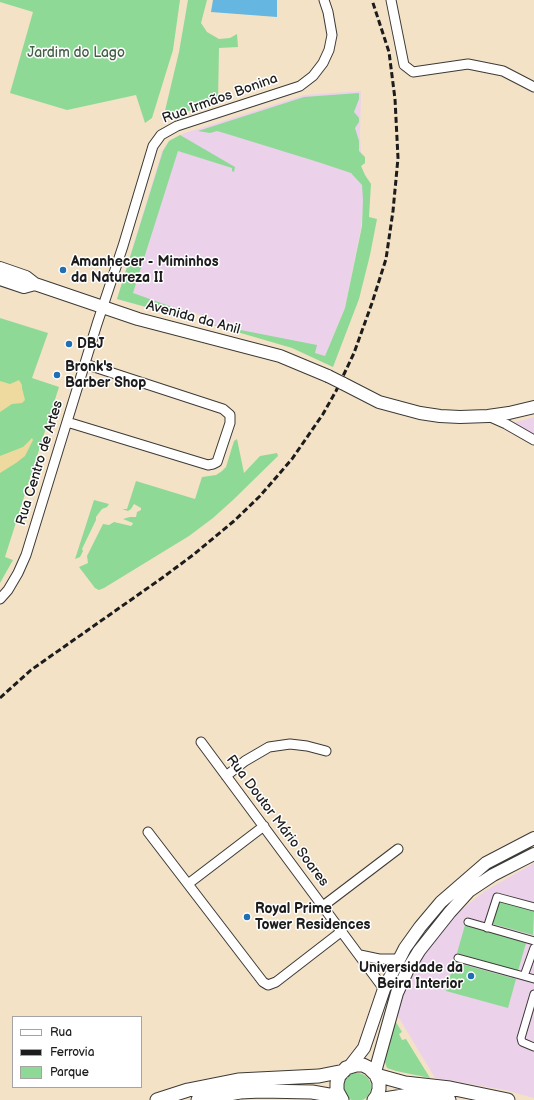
<!DOCTYPE html>
<meta charset="utf-8">
<style>
body{margin:0}
#map{position:relative;width:534px;height:1100px;overflow:hidden;background:#f4e2c7;font-family:"Balsamiq Sans",sans-serif}
canvas{display:block}
.legend{position:absolute;left:12px;top:1016px;width:130px;height:72px;box-sizing:border-box;background:#fff;border:1px solid #a4a4a4;margin:0;padding:5px 7px;list-style:none;font-size:12px;color:#1c1c1c}
.legend li{display:flex;align-items:center;gap:8px;height:20px}
.legend b{width:20px;border:1px solid #a4a4a4}
</style>
<div id="map">
<canvas width="534" height="1100"></canvas>
<ul class="legend">
<li><b style="height:5px;background:#fff"></b>Rua</li>
<li><b style="height:5px;background:#1c1c1c"></b>Ferrovia</li>
<li><b style="height:11px;background:#8ed996"></b>Parque</li>
</ul>
</div>
<script>
const ctx = document.querySelector('canvas').getContext('2d');
ctx.lineJoin = 'round';
function fillPath(path, color) {
  ctx.fillStyle = color;
  ctx.fill(path, 'evenodd');
}
function shape(rows) {
  const path = new Path2D();
  for (const r of rows) {
    if (r.length === 3) {
      path.moveTo(r[0] + r[2], r[1]);
      path.arc(r[0], r[1], r[2], 0, 2 * Math.PI);
      continue;
    }
    path.moveTo(r[0], r[1]);
    for (let i = 2; i < r.length; i += 2) path.lineTo(r[i], r[i + 1]);
  }
  return path;
}
function stroke(path, color, width, dash) {
  ctx.strokeStyle = color;
  ctx.lineWidth = width;
  ctx.lineCap = dash ? 'butt' : 'round';
  ctx.setLineDash(dash || []);
  ctx.stroke(path);
}
function label(font, color, halo, rows, align = 'center') {
  ctx.font = font + ' "Balsamiq Sans",sans-serif';
  ctx.lineWidth = 3;
  ctx.setLineDash([]);
  ctx.textBaseline = 'middle';
  ctx.strokeStyle = halo;
  ctx.fillStyle = color;
  for (const [text, x, y, turn = 0] of rows) {
    ctx.save();
    ctx.translate(x, y);
    ctx.rotate((+turn || 0) * Math.PI / 180);
    ctx.textAlign = isNaN(turn) ? turn : align;
    if (halo) ctx.strokeText(text, 0, 0);
    ctx.fillText(text, 0, 0);
    ctx.restore();
  }
}
const built = shape([
 [361,91,360,136,364,201,361,228,345,308,325,356,210,324,206,317,193,312,186,318,117,299,162,151,169,141,185,133,304,95],
 [534,417,534,435,513,423],
 [534,863,534,1098,505,1090,435,1078,393,1008,400,989,441,929,462,909,485,891]
]);
const green = shape([
 [0,0,180,0,173,50,152,118,145,123,136,95,67,110,10,93,33,12,0,2],
 [188,0,207,0,201,23,207,32,219,39,230,38,237,34,238,47,219,48,218,102,163,119,179,52],
 [359,93,359,99,354,112,359,118,359,122,355,128,359,141,359,151,365,157,365,163,361,166,365,175,371,184,369,217,377,219,370,255,359,299,333,367,292,348,210,324,317,345,315,353,325,356,345,308,362,226,363,200,362,185,351,173,318,162,224,133,217,131,210,133,198,131,304,97],
 [180,135,235,167,234,172,232,171,232,168,178,151,133,293,192,314,186,318,117,299,163,151,169,141],
 [0,318,48,333,32,378,59,387,5,557,13,560,0,583],
 [237,439,244,473,260,456,277,453,278,456,233,500,213,518,189,536,104,588,99,590,95,588,79,567,88,563,87,556,103,524,109,525,114,522,131,526,132,525,133,523,123,519,130,517,136,517,137,512,141,510,141,508,134,504,131,509,128,511,122,509,127,509,136,481,195,499,202,477,216,475,222,471,226,467,234,441],
 [94,500,109,504,107,507,102,509,96,517,96,520,82,549,83,551,80,557,75,559],
 [499,901,534,911,533,935,493,924],
 [465,925,526,943,518,971,457,953],
 [454,962,516,979,508,1008,446,991],
 [391,1014,402,1032,399,1034,402,1040,406,1039,430,1078,396,1071,387,1068,383,1056],
 [357,1087,14]
]);
const sand = shape([
 [19,380,22,385,22,388,25,400,22,403,12,404,0,412,0,381,10,384],
 [32,438,33,440,25,456,16,463,0,473,0,456,23,447]
]);
const water = shape([
 [213,0,277,0,277,17,211,12]
]);
const pedestrian = shape([
 [468,922,534,941],
 [487,928,497,897,534,907],
 [458,958,534,979],
 [524,976,534,948],
 [534,994,521,1038,522,1042,534,1047]
]);
const minor = shape([
 [391,0,404,65,413,72,468,64,503,71,534,87],
 [488,416,506,424,534,440],
 [67,422,208,465,213,464,217,462,230,423,230,415,223,409,85,364],
 [0,599,8,590,18,573,26,555,97,324,123,246,153,146,161,135,177,126,300,86,313,76,323,63,329,50,332,35,328,12,324,0],
 [201,742,384,989],
 [226,776,245,761,269,747,290,744,307,746,326,751],
 [148,832,263,982,268,985,276,982,342,931],
 [188,884,264,826],
 [323,906,398,849],
 [360,955,379,959,399,959]
]);
const tertiary = shape([
 [0,268,26,277,35,284,138,319,280,356,328,376],
 [0,279,24,287,35,284],
 [342,383,379,402,420,413,440,416,460,417,488,416,509,413,534,407],
 [350,1066,364,1048,384,989,405,948,420,927,441,902,486,863,534,838],
 [375,1072,397,993,408,969,419,951,450,912,469,891,493,875,534,854]
]);
const secondary = shape([
 [376,1075,405,1083,450,1088,508,1100],
 [157,1100,188,1090,238,1080,319,1076,344,1071],
 [198,1100,240,1092,261,1091,312,1092,340,1097],
 [342,1100,337,1091,337,1083,339,1076,346,1068,356,1065,363,1065,369,1068,376,1075,379,1082,379,1089,377,1096,374,1100],
 [378,1100,403,1096,434,1097,449,1100]
]);
const rail = shape([
 [0,698,31,670,162,578,193,555,234,521,260,496,292,459,323,414,336,391,354,353,372,303,386,259,393,211,398,158,395,99,389,52,372,0]
]);
const tertiaryBridge = shape([
 [328,376,342,383]
]);
const markers = [
 [63,270,4,"#1f6fb2"],
 [69,344,4,"#1f6fb2"],
 [57,375,4,"#1f6fb2"],
 [247,917,4,"#1f6fb2"],
 [471,976,4,"#1f6fb2"]
];
const parkNames = [
 ["Jardim do Lago",76,53]
];
const streetNames = [
 ["Rua Irmãos Bonina",220,99,-20],
 ["Avenida da Anil",193,318,15],
 ["Rua Centro de Artes",40,463,-73],
 ["Rua Doutor Mário Soares",277,821,53]
];
const poiNames = [
 ["Amanhecer - Miminhos",71,262],
 ["da Natureza II",71,278],
 ["DBJ",77,344],
 ["Bronk's",65,367],
 ["Barber Shop",65,383],
 ["Royal Prime",255,909],
 ["Tower Residences",255,925],
 ["Universidade da",463,968,"right"],
 ["Beira Interior",463,984,"right"]
];
fillPath(built, '#ecd1eb');
fillPath(green, '#8ed996');
fillPath(sand, '#eeda9e');
fillPath(water, '#65b6e0');
stroke(pedestrian, '#3c3a36', 9);
stroke(minor, '#3c3a36', 11);
stroke(tertiary, '#3c3a36', 14);
stroke(secondary, '#3c3a36', 15);
stroke(pedestrian, '#fff', 7);
stroke(minor, '#fff', 9);
stroke(tertiary, '#fff', 12);
stroke(secondary, '#fff', 13);
stroke(rail, '#1c1c1c', 3, [6, 3]);
stroke(tertiaryBridge, '#3c3a36', 14, []);
stroke(tertiaryBridge, '#fff', 12);
for (const [x, y, r, color] of markers) {
  const dot = new Path2D();
  dot.arc(x, y, r, 0, 2 * Math.PI);
  ctx.fillStyle = color;
  ctx.fill(dot);
  stroke(dot, '#fff', 1.5);
}
label('14px', '#445e47', '#fff', parkNames);
label('14px', '#1c1c1c', '#fff', streetNames);
label('bold 14px', '#1c1c1c', '#fff', poiNames, 'left');
</script>
